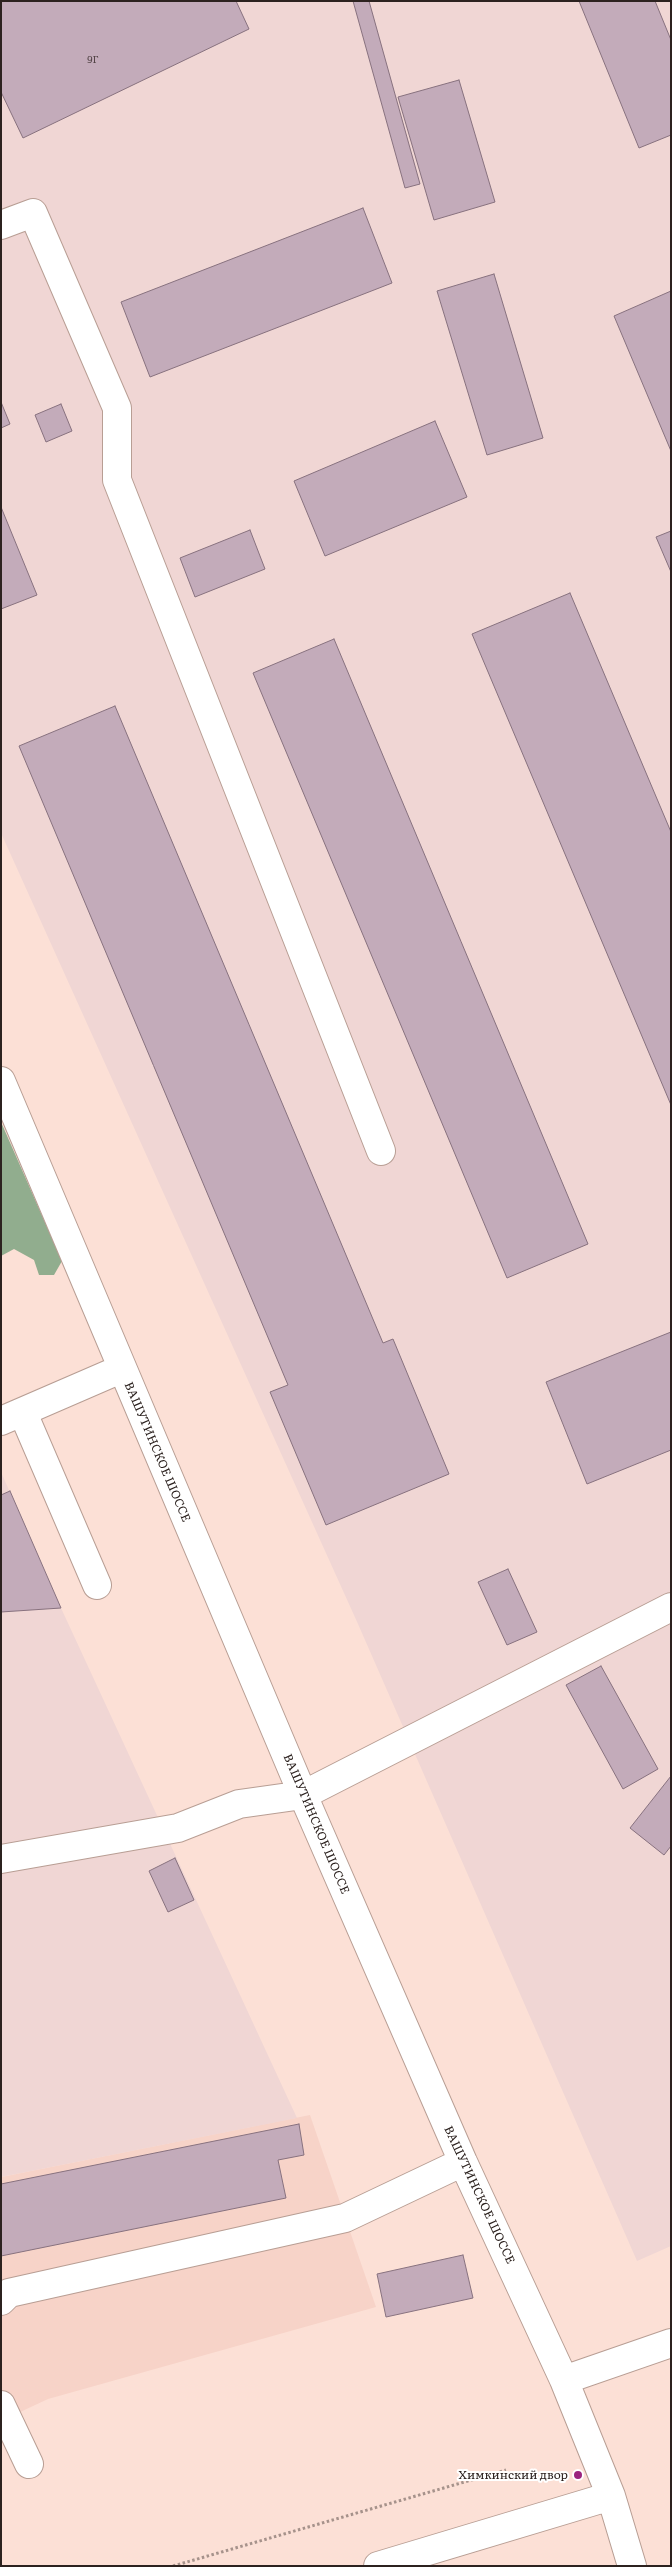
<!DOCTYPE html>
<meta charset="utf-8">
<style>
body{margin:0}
#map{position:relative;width:672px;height:2567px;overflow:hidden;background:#fce0d6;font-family:Literata,serif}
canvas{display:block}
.frame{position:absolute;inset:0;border:2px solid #2c221f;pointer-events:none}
</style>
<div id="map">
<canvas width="672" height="2567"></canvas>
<div class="frame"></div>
</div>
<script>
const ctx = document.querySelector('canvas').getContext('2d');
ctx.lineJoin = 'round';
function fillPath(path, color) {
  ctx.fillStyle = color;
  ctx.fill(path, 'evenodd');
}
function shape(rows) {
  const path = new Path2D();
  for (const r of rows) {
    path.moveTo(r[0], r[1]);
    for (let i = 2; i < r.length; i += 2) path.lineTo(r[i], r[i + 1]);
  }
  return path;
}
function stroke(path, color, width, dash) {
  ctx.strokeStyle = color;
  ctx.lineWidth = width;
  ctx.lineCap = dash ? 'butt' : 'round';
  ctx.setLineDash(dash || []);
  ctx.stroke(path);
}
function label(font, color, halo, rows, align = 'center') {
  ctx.font = font + ' Literata,serif';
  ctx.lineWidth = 4;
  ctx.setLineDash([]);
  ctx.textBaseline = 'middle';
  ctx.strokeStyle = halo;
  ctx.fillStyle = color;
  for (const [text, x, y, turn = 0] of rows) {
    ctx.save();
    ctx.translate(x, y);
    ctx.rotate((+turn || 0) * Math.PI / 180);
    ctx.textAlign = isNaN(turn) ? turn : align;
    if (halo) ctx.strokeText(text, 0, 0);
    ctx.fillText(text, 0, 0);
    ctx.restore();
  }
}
const built = shape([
 [310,2115,376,2307,48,2399,1,2421,1,2177]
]);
const industrial = shape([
 [1,1,671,1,671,2246,637,2261,358,1624,1,833],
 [1,1472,61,1608,297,2118,1,2177]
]);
const forest = shape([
 [1,1122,62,1261,54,1275,39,1275,34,1260,14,1249,1,1256]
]);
const building = shape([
 [1,1,236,1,249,29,23,138,1,92,1,1],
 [353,1,369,1,420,184,405,188,353,1],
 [579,1,655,1,671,40,671,135,639,148,579,1],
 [459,80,495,202,434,220,398,97,459,80],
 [363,208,392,283,150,377,121,302,363,208],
 [494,274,543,438,487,455,437,291,494,274],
 [671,291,671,451,614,316,671,291],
 [1,402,10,424,1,428,1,402],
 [61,404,72,431,46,442,35,415,61,404],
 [435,421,467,497,325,556,294,481,435,421],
 [1,507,37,595,1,609,1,507],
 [250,530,265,569,195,597,180,558,250,530],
 [671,531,671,572,656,537,671,531],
 [570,593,671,832,671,1105,472,634,570,593],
 [334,639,588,1244,507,1278,253,673,334,639],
 [115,706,383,1343,393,1339,449,1474,326,1525,270,1392,288,1385,19,746,115,706],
 [671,1332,671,1450,587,1484,546,1382,671,1332],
 [10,1491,61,1608,1,1612,1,1495,10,1491],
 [508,1569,537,1632,507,1645,478,1582,508,1569],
 [601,1666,658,1769,623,1789,566,1685,601,1666],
 [671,1776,671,1846,664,1855,630,1828,671,1776],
 [175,1858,194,1900,168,1912,149,1871,175,1858],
 [299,2124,304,2155,278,2160,286,2198,1,2256,1,2184,299,2124],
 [463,2255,473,2298,386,2317,377,2274,463,2255]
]);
const path = shape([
 [173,2566,506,2470]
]);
const minor = shape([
 [1,225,33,213,117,408,117,480,381,1151],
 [1,1081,303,1795,463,2162,564,2380,611,2496,632,2566],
 [23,1413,97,1585],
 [1,1421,121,1369],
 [1,1859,178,1828,239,1804,303,1795,671,1607],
 [1,2301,9,2293,345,2218,463,2162],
 [564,2380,671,2343],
 [1,2405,29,2464],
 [378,2566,611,2496]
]);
const markers = [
 [578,2475,5,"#9b247f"]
];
const numberNames = [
 ["9Г",93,60]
];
const streetNames = [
 ["ВАШУТИНСКОЕ ШОССЕ",157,1452,67],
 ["ВАШУТИНСКОЕ ШОССЕ",316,1824,67],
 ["ВАШУТИНСКОЕ ШОССЕ",479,2195,65]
];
const poiNames = [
 ["Химкинский двор",568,2475]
];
fillPath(built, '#f7d3c8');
fillPath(industrial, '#f0d6d4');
fillPath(forest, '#91ad8e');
fillPath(building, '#c3abba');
stroke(building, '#88727f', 1);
stroke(minor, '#b89e94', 30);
stroke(path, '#a6928b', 3, [2.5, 2.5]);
stroke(minor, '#fff', 28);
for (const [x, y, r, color] of markers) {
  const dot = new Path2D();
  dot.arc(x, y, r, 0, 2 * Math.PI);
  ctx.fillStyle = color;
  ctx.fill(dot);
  stroke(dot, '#fff', 2);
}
label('10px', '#524446', null, numberNames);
label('12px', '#2c221f', '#fff', streetNames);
label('12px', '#2c221f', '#fff', poiNames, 'right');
</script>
